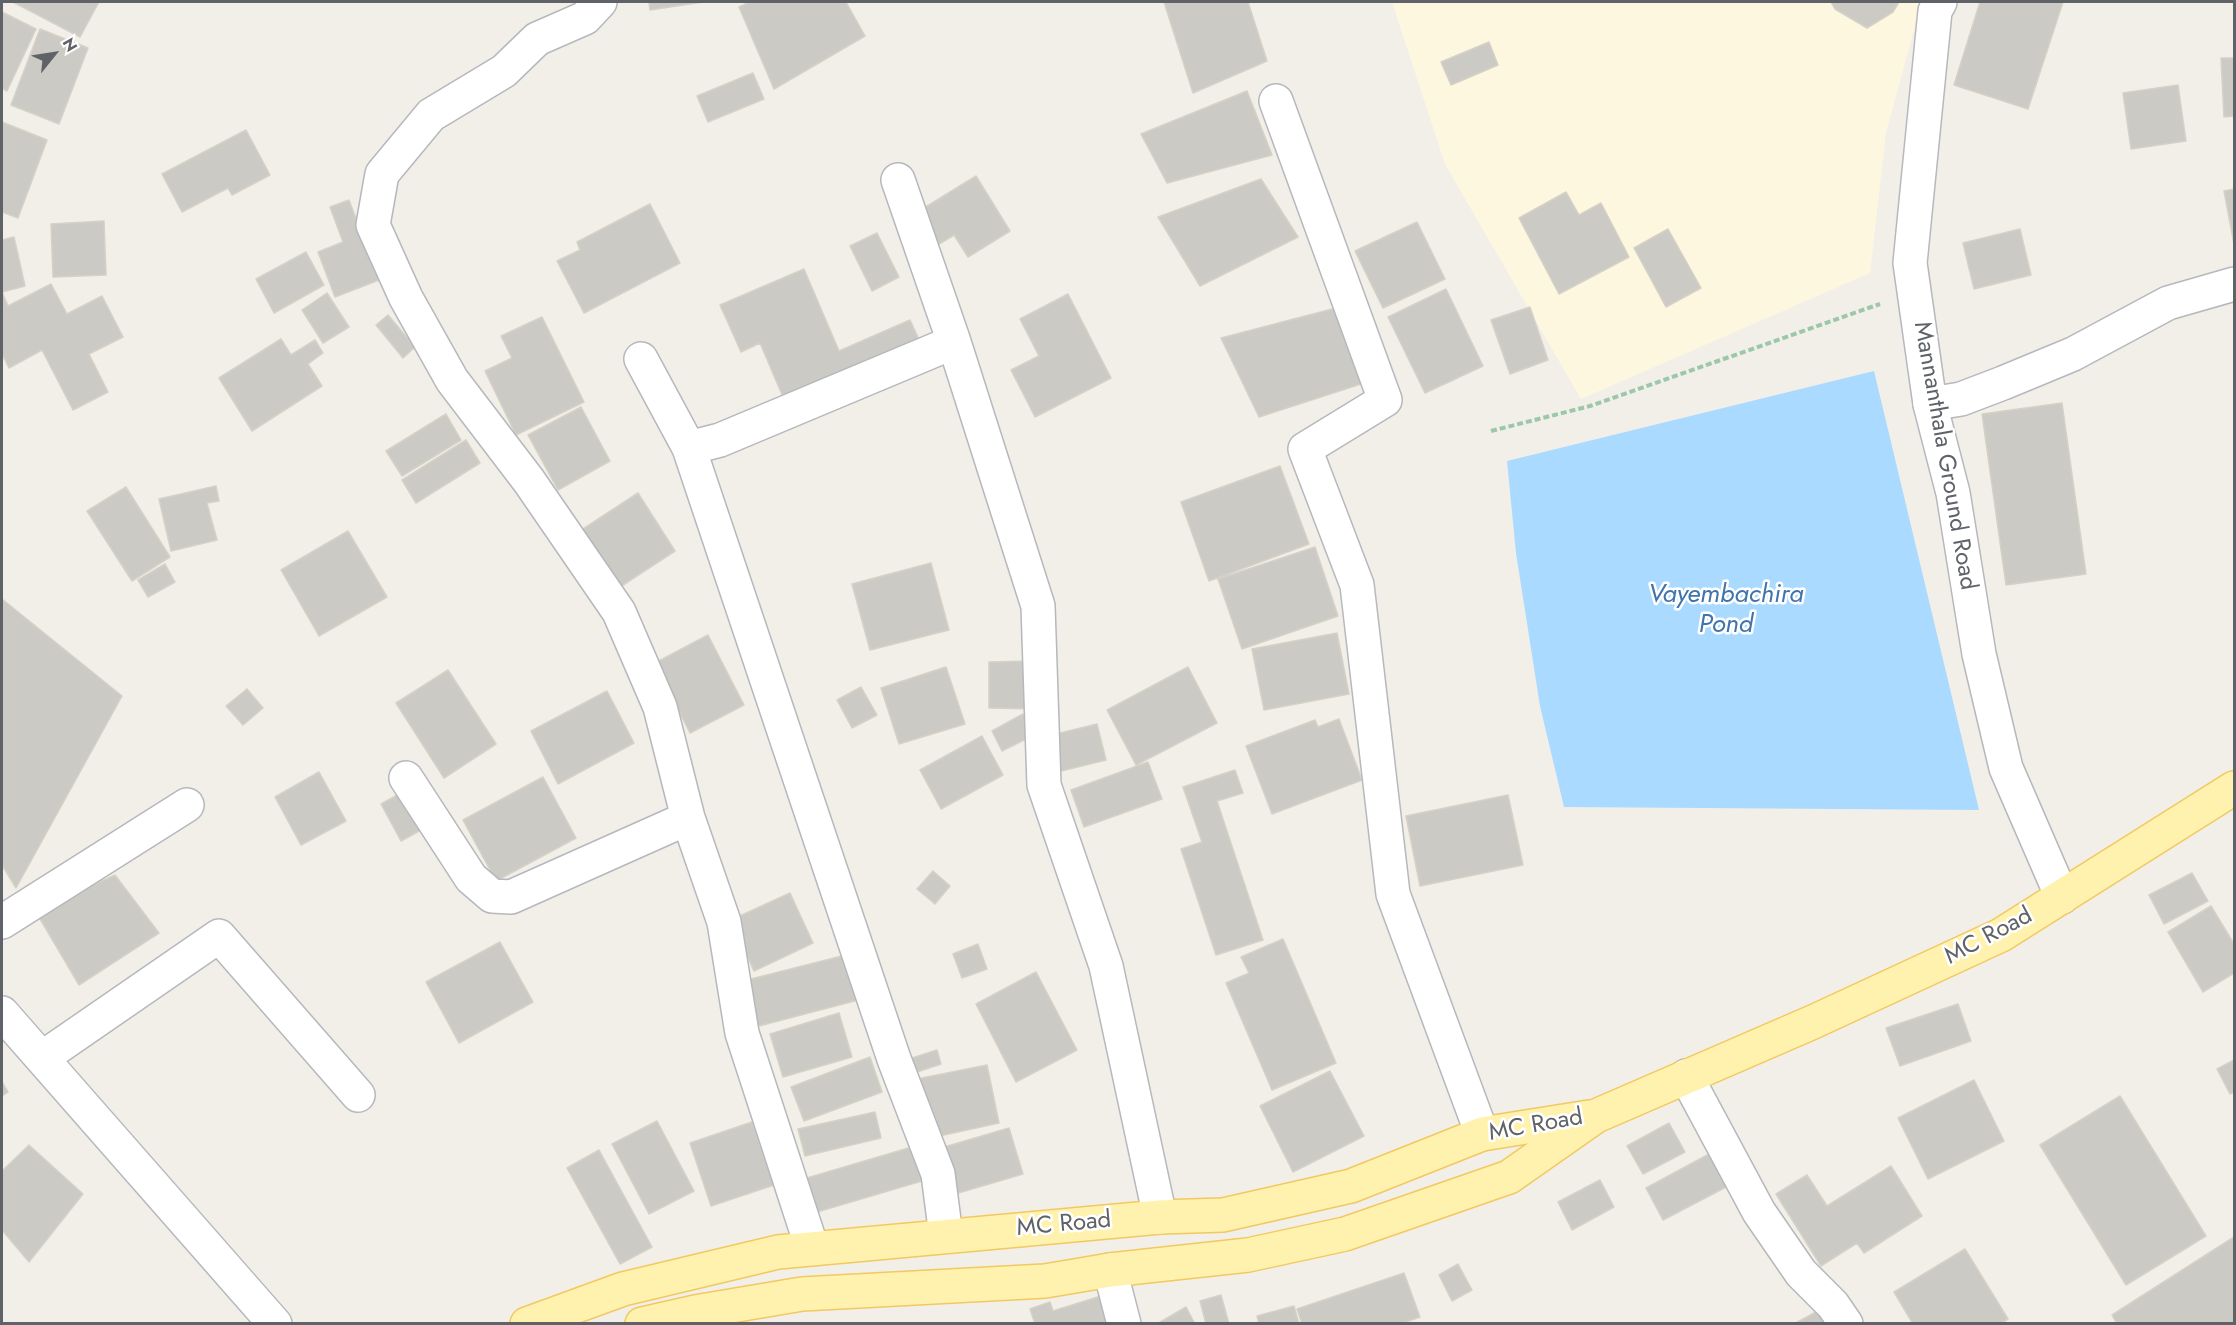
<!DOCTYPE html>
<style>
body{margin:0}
#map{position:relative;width:2236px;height:1325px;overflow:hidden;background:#f1efe8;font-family:Jost,sans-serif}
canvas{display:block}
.frame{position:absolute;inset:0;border:3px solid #5f6368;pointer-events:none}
.north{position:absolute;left:24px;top:24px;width:60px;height:60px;-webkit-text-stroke:4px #fff;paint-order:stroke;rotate:60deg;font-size:16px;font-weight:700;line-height:24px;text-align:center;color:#5f6368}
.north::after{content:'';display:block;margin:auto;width:21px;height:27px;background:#5f6368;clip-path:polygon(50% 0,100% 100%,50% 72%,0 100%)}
</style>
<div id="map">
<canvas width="2236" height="1325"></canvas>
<div class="frame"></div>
<div class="north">N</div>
</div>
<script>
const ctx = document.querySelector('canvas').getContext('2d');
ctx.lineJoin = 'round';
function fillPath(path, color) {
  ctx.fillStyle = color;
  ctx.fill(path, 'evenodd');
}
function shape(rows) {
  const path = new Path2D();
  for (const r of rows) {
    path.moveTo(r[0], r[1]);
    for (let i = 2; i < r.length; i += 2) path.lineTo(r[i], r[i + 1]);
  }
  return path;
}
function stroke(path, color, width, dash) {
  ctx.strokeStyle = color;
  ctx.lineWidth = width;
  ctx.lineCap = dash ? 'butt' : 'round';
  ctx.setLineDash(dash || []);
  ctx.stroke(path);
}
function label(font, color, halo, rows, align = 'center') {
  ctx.font = font + ' Jost,sans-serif';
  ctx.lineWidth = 5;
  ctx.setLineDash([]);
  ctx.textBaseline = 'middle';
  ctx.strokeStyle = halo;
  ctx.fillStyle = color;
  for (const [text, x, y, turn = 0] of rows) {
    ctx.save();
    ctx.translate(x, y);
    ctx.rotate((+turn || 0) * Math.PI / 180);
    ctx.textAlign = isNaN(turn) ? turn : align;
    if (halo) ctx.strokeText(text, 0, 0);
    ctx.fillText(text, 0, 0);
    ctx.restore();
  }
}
const commercial = shape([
 [1392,2,1927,2,1913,33,1886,133,1870,273,1581,399,1445,164]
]);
const water = shape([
 [1874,371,1979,810,1564,807,1540,706,1516,553,1507,461]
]);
const building = shape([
 [13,2,99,2,80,37,13,2],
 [649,2,703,2,650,10,649,2],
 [750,2,846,2,865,36,774,89,739,7,750,2],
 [1164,2,1248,2,1267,61,1193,93,1164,2],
 [1831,2,1899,2,1893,12,1867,28,1835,9,1831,2],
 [1980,2,2063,2,2028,109,1954,85,1980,2],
 [2,12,36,29,7,91,2,88,2,12],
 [40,29,88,48,59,124,11,105,40,29],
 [1489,42,1498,65,1451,85,1441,62,1489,42],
 [2221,58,2234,58,2234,116,2224,117,2221,58],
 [753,73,764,99,708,122,697,96,753,73],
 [2178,85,2186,141,2131,149,2123,93,2178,85],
 [1247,91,1272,155,1167,183,1141,134,1247,91],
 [2,122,47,140,18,218,2,212,2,122],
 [246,130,270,175,232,195,228,188,182,212,162,174,246,130],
 [976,176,1010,231,968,257,954,235,936,246,916,213,976,176],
 [1261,179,1298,237,1200,286,1158,217,1261,179],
 [2234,189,2234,244,2224,191,2234,189],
 [1566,192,1579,215,1601,203,1629,257,1559,294,1519,218,1566,192],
 [349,200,379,280,335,297,318,252,343,242,330,207,349,200],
 [650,204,680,263,584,313,557,261,580,250,577,242,650,204],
 [104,221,106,275,53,277,51,224,104,221],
 [1417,222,1445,279,1383,308,1355,251,1417,222],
 [1668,229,1701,288,1666,307,1634,248,1668,229],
 [2020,229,2031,275,1974,289,1963,243,2020,229],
 [877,233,899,277,872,291,850,246,877,233],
 [14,237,25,286,2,292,2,240,14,237],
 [306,252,324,285,274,313,256,279,306,252],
 [804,269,839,351,910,320,922,346,786,404,760,343,741,352,720,305,804,269],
 [51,284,67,314,102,296,123,337,89,354,108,392,73,410,42,350,9,368,2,354,2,292,8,306,51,284],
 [1446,289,1483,366,1425,393,1388,317,1446,289],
 [327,293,349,327,323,343,302,310,327,293],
 [1068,294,1111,378,1035,417,1011,370,1039,356,1020,319,1068,294],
 [1340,307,1364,383,1259,417,1221,338,1340,307],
 [1530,307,1548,360,1510,374,1491,320,1530,307],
 [388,315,415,347,403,358,376,325,388,315],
 [542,317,584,402,516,435,485,371,512,358,501,336,542,317],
 [281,339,291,355,315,340,323,353,308,364,322,386,252,431,219,378,281,339],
 [2062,403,2086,574,2006,585,1982,414,2062,403],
 [581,407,610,461,558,490,528,435,581,407],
 [446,414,461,440,402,476,386,451,446,414],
 [466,440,480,463,416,503,402,480,466,440],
 [1280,466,1309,544,1209,581,1181,502,1280,466],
 [216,486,219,501,207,503,217,540,171,551,159,499,216,486],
 [126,487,170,557,132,581,87,511,126,487],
 [638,493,675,551,620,587,583,529,638,493],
 [348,531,387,597,319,636,281,570,348,531],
 [1315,547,1338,616,1242,649,1218,579,1315,547],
 [931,563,949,630,870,650,852,584,931,563],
 [165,564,175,582,148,597,138,580,165,564],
 [2,599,122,696,16,888,2,865,2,599],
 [1337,633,1349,694,1264,710,1252,649,1337,633],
 [708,635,744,705,690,733,655,663,708,635],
 [1031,661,1032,709,989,708,989,662,1031,661],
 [946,667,965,724,899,744,881,688,946,667],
 [1188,667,1217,723,1136,765,1107,710,1188,667],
 [448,670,496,744,444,778,396,703,448,670],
 [861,687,877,715,852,728,837,700,861,687],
 [247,689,263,708,243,725,226,706,247,689],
 [607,691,634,743,558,784,531,731,607,691],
 [1023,714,1034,735,1002,751,992,731,1023,714],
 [1339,719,1362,780,1272,814,1246,746,1315,720,1318,727,1339,719],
 [1097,724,1106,760,1053,773,1044,737,1097,724],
 [982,736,1003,775,941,809,920,770,982,736],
 [1148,762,1162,799,1084,827,1071,790,1148,762],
 [1235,770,1243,793,1217,801,1263,940,1216,955,1181,849,1202,842,1183,787,1235,770],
 [319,772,346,821,301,845,275,797,319,772],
 [543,777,576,838,496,881,463,820,543,777],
 [401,793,421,830,401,841,381,804,401,793],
 [1508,795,1523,865,1420,886,1406,816,1508,795],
 [933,871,950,886,935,904,917,889,933,871],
 [2192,873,2208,901,2164,924,2149,895,2192,873],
 [115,875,159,933,79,985,36,912,115,875],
 [790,893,813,943,754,971,731,920,790,893],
 [2211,906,2234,944,2234,973,2203,992,2168,932,2211,906],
 [1283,939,1336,1063,1272,1090,1226,983,1249,973,1241,957,1283,939],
 [500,942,533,1002,459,1043,426,982,500,942],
 [978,944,987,969,962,978,953,954,978,944],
 [850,954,862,999,755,1027,743,981,850,954],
 [1036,972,1077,1050,1016,1082,976,1004,1036,972],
 [1958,1004,1971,1041,1900,1066,1886,1028,1958,1004],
 [839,1013,852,1057,783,1077,770,1034,839,1013],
 [937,1050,941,1064,911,1074,906,1060,937,1050],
 [870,1057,882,1092,804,1121,791,1087,870,1057],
 [2234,1060,2234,1092,2230,1094,2217,1069,2234,1060],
 [987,1065,999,1123,930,1138,917,1079,987,1065],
 [1330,1071,1364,1136,1293,1172,1260,1106,1330,1071],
 [1974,1080,2004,1141,1928,1179,1898,1118,1974,1080],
 [2,1082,8,1092,2,1096,2,1082],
 [2120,1096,2206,1236,2126,1285,2040,1145,2120,1096],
 [875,1112,881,1138,805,1156,798,1129,875,1112],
 [657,1121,694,1191,649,1214,612,1144,657,1121],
 [752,1122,774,1185,711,1206,690,1143,752,1122],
 [1669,1123,1685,1152,1643,1174,1627,1146,1669,1123],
 [1009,1128,1023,1174,955,1194,941,1148,1009,1128],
 [922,1144,932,1178,817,1212,807,1178,922,1144],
 [29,1145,83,1194,29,1262,2,1230,2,1171,29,1145],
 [599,1150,652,1247,620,1264,567,1168,599,1150],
 [1711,1153,1728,1186,1663,1220,1646,1188,1711,1153],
 [1891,1166,1922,1216,1864,1253,1857,1243,1821,1266,1776,1194,1807,1175,1827,1206,1891,1166],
 [1600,1180,1614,1207,1572,1230,1558,1202,1600,1180],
 [2234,1237,2234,1324,2117,1324,2112,1315,2234,1237],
 [1965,1249,2008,1319,2000,1324,1913,1324,1894,1292,1965,1249],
 [1458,1264,1472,1290,1452,1301,1439,1275,1458,1264],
 [1404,1273,1420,1317,1400,1324,1302,1324,1297,1309,1404,1273],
 [1221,1295,1229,1324,1206,1324,1200,1301,1221,1295],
 [1101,1296,1109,1324,1035,1324,1030,1309,1050,1302,1053,1311,1101,1296],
 [1294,1306,1299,1324,1259,1324,1257,1316,1294,1306],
 [1827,1306,1836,1324,1794,1324,1827,1306],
 [1186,1307,1195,1324,1157,1324,1186,1307]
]);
const path = shape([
 [1491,431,1590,406,1880,304]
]);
const minor = shape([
 [600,2,585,18,537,39,504,71,431,115,382,174,373,225,406,298,452,380,529,481,619,612,660,707,688,818,724,922,742,1033,812,1248],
 [1276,101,1385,400,1305,449,1357,585,1393,894,1482,1134],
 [898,180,954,342],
 [641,359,689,448],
 [1930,404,1910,263,1935,11,1940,2],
 [406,778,471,878,492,896,511,897,688,818],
 [2,922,187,805],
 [2,1013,275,1324],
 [42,1058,219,936,358,1095],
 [1686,1076,1759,1212,1801,1273,1833,1305,1846,1324],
 [946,1236,938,1174,894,1059,689,448,720,440,954,342,1038,606,1044,785,1106,966,1160,1217],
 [1110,1270,1124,1324]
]);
const tertiary = shape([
 [2062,897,2006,768,1979,654,1953,493,1930,404,1961,399,2003,383,2073,354,2168,303,2234,284]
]);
const primary = shape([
 [527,1324,623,1289,778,1252,1160,1217,1223,1215,1351,1186,1482,1134,1589,1117],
 [642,1324,695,1312,802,1294,1045,1281,1110,1270,1248,1255,1345,1234,1509,1177,1596,1116,1813,1022,2001,935,2234,788]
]);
const streetNames = [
 ["Mannanthala Ground Road",1944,456,80],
 ["MC Road",1989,937,-28],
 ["MC Road",1536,1126,-10],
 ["MC Road",1064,1225,-5]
];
const waterNames = [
 ["Vayembachira",1726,596],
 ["Pond",1726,626]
];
fillPath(commercial, '#fef7e0');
fillPath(water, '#aadaff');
fillPath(building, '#cccac5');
stroke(building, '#d6d1c6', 1.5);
stroke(minor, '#b5b8bc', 36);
stroke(tertiary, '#b5b8bc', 36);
stroke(primary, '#f2c960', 36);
stroke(path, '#9cc7a9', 4, [6, 3]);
stroke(minor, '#fff', 33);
stroke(tertiary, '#fff', 33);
stroke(primary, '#fff2af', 33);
label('24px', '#5f6368', '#fff', streetNames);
label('italic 26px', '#4174aa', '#fff', waterNames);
</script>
